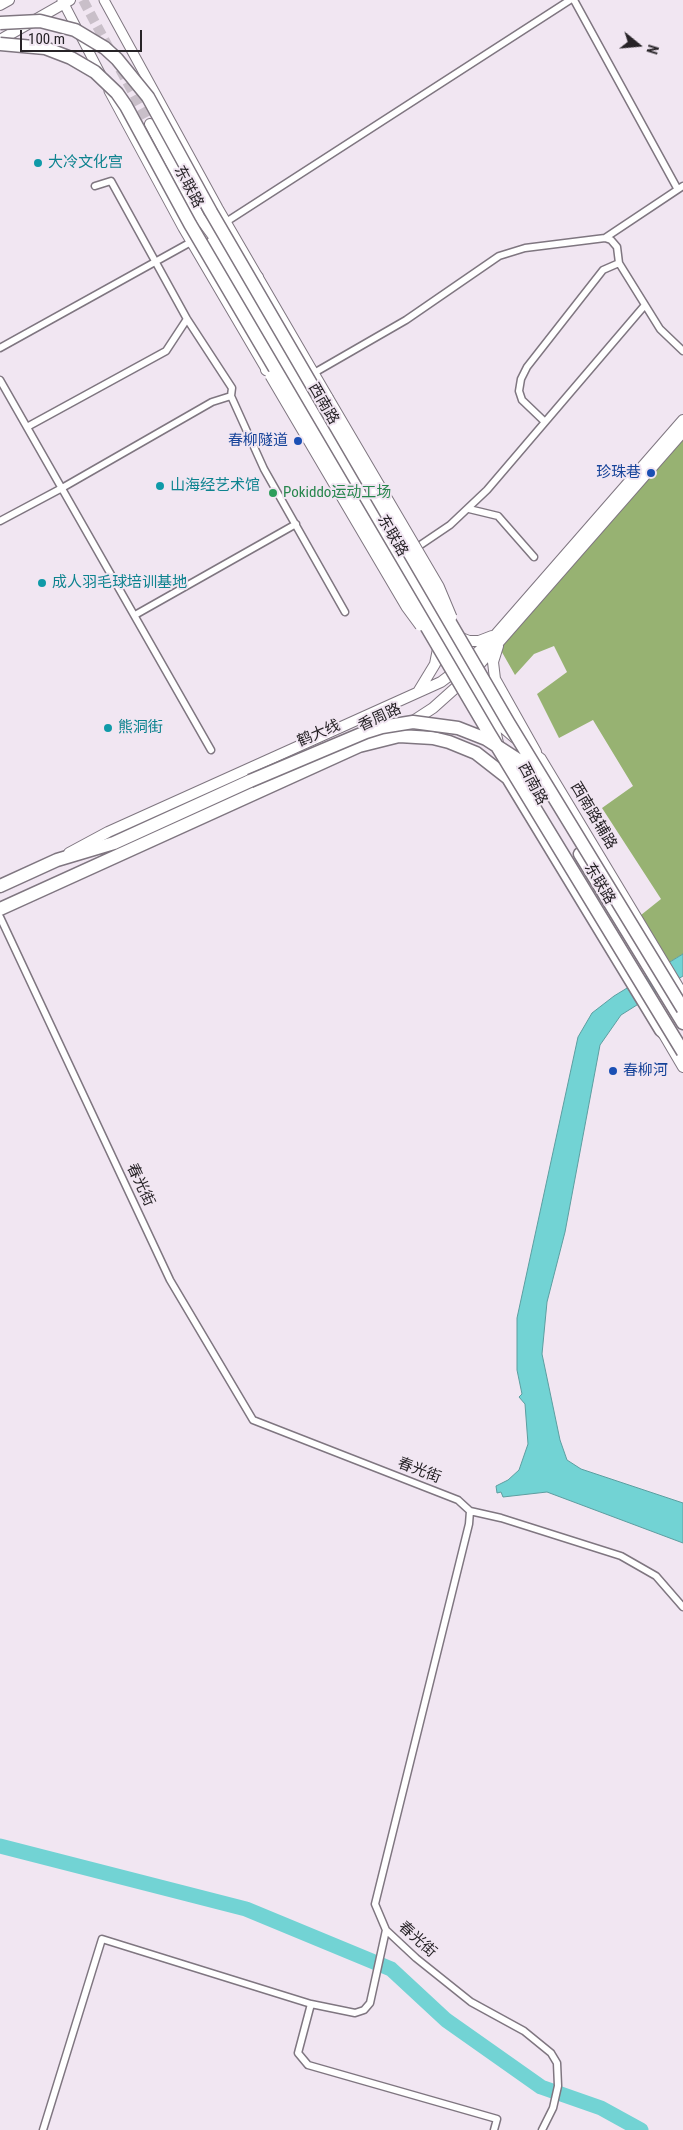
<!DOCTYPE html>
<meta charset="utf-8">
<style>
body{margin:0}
#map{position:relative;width:683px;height:2130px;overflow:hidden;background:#f1e6f2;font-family:"Roboto Condensed",sans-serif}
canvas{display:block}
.north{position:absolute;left:613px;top:20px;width:50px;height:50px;-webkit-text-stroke:4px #f1e6f2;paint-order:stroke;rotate:107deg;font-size:14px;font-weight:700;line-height:20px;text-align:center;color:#272327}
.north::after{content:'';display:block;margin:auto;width:18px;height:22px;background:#272327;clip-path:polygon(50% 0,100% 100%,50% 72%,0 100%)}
.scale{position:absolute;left:20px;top:30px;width:122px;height:22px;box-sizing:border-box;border:2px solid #272327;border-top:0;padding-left:6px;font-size:15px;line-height:18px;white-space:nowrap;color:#272327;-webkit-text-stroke:4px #f1e6f2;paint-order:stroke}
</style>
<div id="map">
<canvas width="683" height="2130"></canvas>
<div class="north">N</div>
<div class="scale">100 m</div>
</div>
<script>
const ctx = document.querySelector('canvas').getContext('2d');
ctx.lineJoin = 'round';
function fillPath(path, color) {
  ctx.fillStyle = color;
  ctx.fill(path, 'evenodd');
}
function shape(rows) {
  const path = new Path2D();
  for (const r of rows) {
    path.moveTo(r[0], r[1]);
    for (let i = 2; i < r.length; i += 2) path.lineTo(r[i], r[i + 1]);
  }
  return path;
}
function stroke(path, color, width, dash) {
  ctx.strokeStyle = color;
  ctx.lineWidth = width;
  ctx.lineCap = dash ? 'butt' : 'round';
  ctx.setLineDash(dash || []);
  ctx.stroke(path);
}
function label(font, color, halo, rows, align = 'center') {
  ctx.font = font + ' "Roboto Condensed","Noto Sans SC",sans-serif';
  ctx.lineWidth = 4;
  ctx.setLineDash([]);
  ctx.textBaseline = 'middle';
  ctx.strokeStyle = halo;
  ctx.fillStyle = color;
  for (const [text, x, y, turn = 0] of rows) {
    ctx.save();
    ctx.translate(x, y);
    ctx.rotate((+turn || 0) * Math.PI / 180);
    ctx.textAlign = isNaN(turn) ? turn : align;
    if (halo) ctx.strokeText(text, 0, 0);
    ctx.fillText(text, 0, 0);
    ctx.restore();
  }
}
const forest = shape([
 [683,440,683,954,668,963,641,915,661,899,602,808,633,786,593,720,559,738,537,694,567,672,554,646,534,654,515,675,499,647]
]);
const water = shape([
 [683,954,683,976,621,1015,600,1045,565,1232,547,1302,542,1354,560,1440,567,1460,581,1469,683,1503,683,1543,547,1492,503,1497,501,1492,497,1493,496,1486,508,1480,519,1470,528,1444,525,1404,519,1397,522,1394,517,1370,517,1318,578,1037,592,1013,614,996,683,954]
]);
const river = shape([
 [0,1846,246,1909,391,1969,446,2020,541,2087,601,2108,641,2130]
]);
const primaryTunnel = shape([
 [83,0,111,52],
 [120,69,150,124]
]);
const street = shape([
 [574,0,677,188],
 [95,186,111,181,187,319,232,388,231,396,264,469,345,612],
 [226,222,570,0],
 [605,238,683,186],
 [0,348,191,242],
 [314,373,406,320,499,256,525,248,605,238,611,240,617,247,619,263,660,329,683,351],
 [0,380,211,750],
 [545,422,522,400,519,391,521,379,527,367,603,270,619,263],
 [27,427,166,351,187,319],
 [469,509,498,516,534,557],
 [0,521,62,488,212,402,231,396],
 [413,550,450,525,487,490,645,305],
 [135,615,296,524],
 [0,917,170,1280,253,1420,458,1500,470,1511,469,1524,375,1904,386,1930,416,1958,471,2002,524,2031,551,2053,557,2063,558,2086,553,2108,542,2130],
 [470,1511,501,1518,621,1556,656,1576,683,1607],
 [386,1930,370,2003,364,2010,355,2013,311,2004,298,2053,308,2065,497,2119,494,2130],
 [43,2130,102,1939,311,2004]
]);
const secondary = shape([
 [62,0,101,75],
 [104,0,218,208,328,397],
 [109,91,183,228,267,371]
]);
const primary = shape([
 [0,5,9,0],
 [0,40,70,0],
 [150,124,202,222],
 [200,218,228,256,501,726,515,738],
 [191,242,205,251],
 [212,242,495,730,498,743],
 [244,267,258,277],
 [266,370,267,353],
 [456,636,469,641,479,641,492,636],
 [498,646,493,662,495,679,536,752],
 [418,692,435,664,439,644],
 [410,723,433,708,471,674,683,432],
 [526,747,541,759,683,995],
 [69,853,108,832,441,682,465,664,491,640,683,420],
 [663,1033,683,1067]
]);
const highway = shape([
 [580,854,683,1023],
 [0,886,57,860,114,843,250,781],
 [0,909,359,746,399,736,433,738,449,742,476,753,508,778,661,1030,677,1043]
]);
const secondaryBridge = shape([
 [270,376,406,607,420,626],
 [328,397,439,586,452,617]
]);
const highwayBridge = shape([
 [0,23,40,21,75,30,105,48,117,59,148,97,211,212,508,722,683,1009],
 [0,44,45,48,71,58,95,72,117,93,126,106,190,224,489,733,683,1052],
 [250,781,366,732,382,727,413,722,458,728,486,739,520,761,534,780]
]);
const markers = [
 [38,163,5,"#0f9aa8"],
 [298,441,5,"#1a4fb4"],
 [651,473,5,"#1a4fb4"],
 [160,486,5,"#0f9aa8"],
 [273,493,5,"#2e9e5b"],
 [42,583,5,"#0f9aa8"],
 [108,728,5,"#0f9aa8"],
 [613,1071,5,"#1a4fb4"]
];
const cultureNames = [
 ["大冷文化宫",48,163],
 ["山海经艺术馆",170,486],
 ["成人羽毛球培训基地",52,583],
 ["熊洞街",118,728]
];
const streetNames = [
 ["东联路",188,187,62],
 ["西南路",323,404,60],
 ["东联路",392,536,60],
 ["香周路",380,718,-25],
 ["鹤大线",319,734,-23],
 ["西南路",532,784,62],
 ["西南路辅路",593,816,59],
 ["东联路",599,884,59],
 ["春光街",140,1185,65],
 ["春光街",419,1471,21],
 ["春光街",417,1940,42]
];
const transitNames = [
 ["春柳隧道",288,441],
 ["珍珠巷",641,473],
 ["春柳河",623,1071,"left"]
];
const leisureNames = [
 ["Pokiddo运动工场",283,493]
];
fillPath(forest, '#97b272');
fillPath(water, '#72d3d4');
stroke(water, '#5c9ea0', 1);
stroke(river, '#72d3d4', 15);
stroke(primaryTunnel, '#c9bfc9', 10, [10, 5]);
stroke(street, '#7f7680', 9);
stroke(secondary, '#7f7680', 11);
stroke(primary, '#7f7680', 12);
stroke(highway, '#7f7680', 15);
stroke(street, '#fff', 6);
stroke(secondary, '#fff', 9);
stroke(primary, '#fff', 10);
stroke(highway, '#fff', 12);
stroke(secondaryBridge, '#7f7680', 11, []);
stroke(highwayBridge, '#7f7680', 15, []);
stroke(secondaryBridge, '#fff', 9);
stroke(highwayBridge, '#fff', 12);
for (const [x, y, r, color] of markers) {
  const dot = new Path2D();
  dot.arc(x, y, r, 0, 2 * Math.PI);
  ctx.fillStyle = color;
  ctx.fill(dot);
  stroke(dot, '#f1e6f2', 2);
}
label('15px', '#0d838f', '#f1e6f2', cultureNames, 'left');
label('15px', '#272327', '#f1e6f2', streetNames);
label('15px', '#164399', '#f1e6f2', transitNames, 'right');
label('15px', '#27864d', '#f1e6f2', leisureNames, 'left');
</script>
